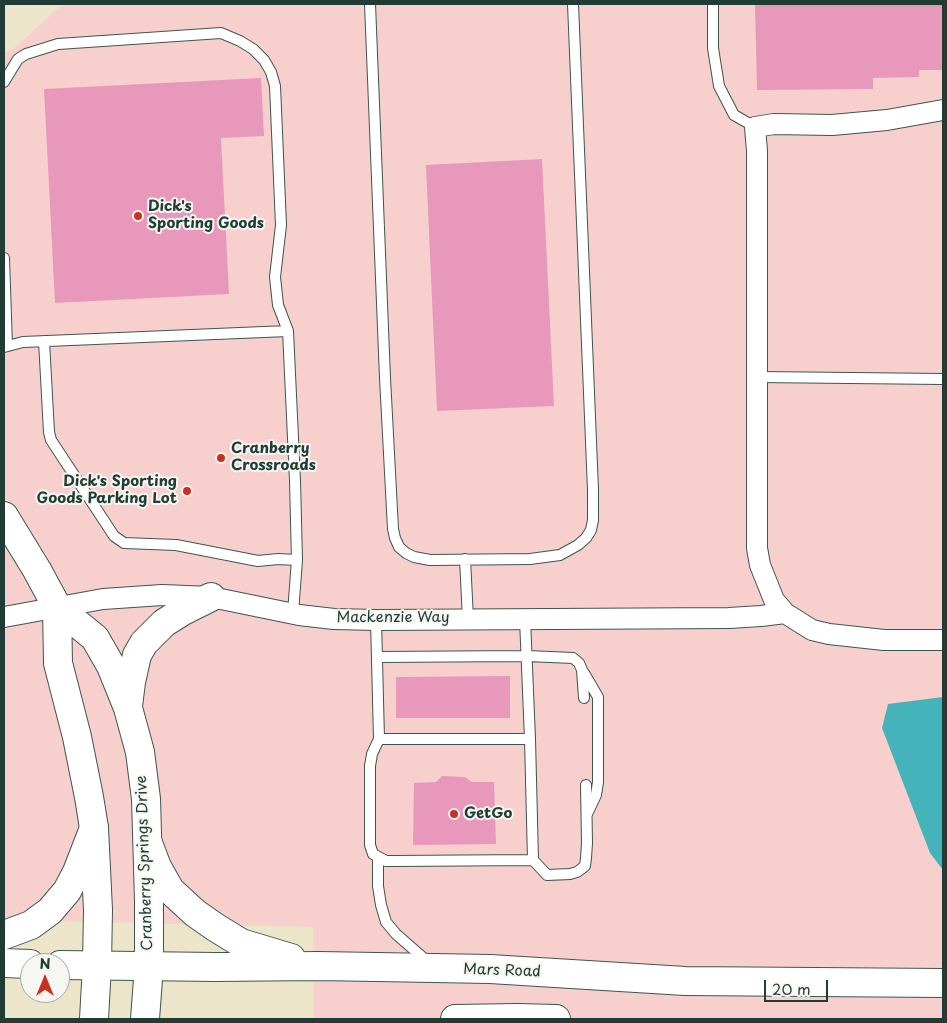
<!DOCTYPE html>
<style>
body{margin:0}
#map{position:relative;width:947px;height:1023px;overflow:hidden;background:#ece5c9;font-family:"Playpen Sans",sans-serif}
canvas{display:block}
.frame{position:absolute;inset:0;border:5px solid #1f3d34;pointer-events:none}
.north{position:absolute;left:20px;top:953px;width:50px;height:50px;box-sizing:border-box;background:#f6f6f2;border:1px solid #a0aca6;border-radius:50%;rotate:0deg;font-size:14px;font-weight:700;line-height:20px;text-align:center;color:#1f3d34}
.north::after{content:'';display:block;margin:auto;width:18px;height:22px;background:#c8321e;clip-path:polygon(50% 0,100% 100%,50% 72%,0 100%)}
.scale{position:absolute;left:764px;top:980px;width:64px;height:22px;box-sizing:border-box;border:2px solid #1f3d34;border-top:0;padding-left:6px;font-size:15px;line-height:18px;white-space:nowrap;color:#1f3d34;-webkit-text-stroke:4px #f6f6f2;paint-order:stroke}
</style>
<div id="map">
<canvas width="947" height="1023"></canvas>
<div class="frame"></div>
<div class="north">N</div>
<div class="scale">20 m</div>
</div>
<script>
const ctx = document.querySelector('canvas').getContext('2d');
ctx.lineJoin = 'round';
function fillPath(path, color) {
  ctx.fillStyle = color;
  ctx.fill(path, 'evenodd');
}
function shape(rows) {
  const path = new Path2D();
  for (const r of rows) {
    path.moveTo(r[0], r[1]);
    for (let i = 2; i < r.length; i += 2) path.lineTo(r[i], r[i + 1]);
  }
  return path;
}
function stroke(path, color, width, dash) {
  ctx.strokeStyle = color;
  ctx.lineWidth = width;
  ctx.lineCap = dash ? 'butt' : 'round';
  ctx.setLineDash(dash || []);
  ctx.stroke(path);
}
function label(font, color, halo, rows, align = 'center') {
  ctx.font = font + ' "Playpen Sans",sans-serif';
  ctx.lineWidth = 4;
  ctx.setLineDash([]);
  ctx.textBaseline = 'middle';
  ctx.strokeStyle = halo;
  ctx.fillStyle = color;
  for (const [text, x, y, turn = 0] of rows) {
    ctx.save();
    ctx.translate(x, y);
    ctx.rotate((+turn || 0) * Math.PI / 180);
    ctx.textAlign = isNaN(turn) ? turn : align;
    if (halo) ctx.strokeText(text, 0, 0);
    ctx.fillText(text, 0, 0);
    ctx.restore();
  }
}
const built = shape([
 [63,4,943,4,943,1019,314,1019,313,927,4,920,4,53,13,49]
]);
const water = shape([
 [943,697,943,870,930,853,882,728,888,704]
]);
const building = shape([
 [755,4,943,4,943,70,919,70,919,77,873,78,873,89,757,90],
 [261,78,264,136,221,138,229,294,55,303,44,89],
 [542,159,554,406,437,411,426,165],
 [510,676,510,718,396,718,396,677],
 [442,776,465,777,472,782,494,782,496,844,413,845,414,783,436,782]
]);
const lane = shape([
 [370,4,385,378,393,529,395,538,399,547,406,553,414,557,430,560,530,559,560,555,578,545,586,538,591,530,593,520,593,490,573,4],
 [713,4,713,48,719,86,734,115,755,127],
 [4,82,18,59,26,54,58,44,221,33,240,41,253,49,264,60,271,72,275,86,281,225,275,277,278,305,288,331,295,481,297,560,293,613],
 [4,258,7,346],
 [44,341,49,432,51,440,114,536,124,543,176,545,258,561,278,559,297,560],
 [4,347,23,342,288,331],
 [758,377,943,379],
 [465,559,468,619],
 [376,620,379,739,372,754,370,766,370,845,373,854,386,861,394,861,533,860,530,739,525,619],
 [377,657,527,656,573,658,579,663,582,670,584,698],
 [584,673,598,697,598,782,596,795,587,814],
 [379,739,530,739],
 [378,857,378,886,381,905,386,922,396,934,428,962],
 [533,860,547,875,570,874,577,872,585,866,586,858,587,843,586,785]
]);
const street = shape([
 [943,110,887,120,832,125,774,124,755,127,757,151,757,548,760,565,774,600,785,613,812,630,829,634,884,640,943,640],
 [4,617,103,599,162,595,211,597,299,615,334,619,376,620,729,618,761,616,785,613]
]);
const secondary = shape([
 [4,516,37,570,57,607,95,638,111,666,128,708,140,752,146,799,149,901,149,966,145,1019],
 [57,607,58,663,77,737,89,797,94,828,98,910,97,965,94,1019],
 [128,706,131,682,137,655,144,643,164,623,183,611,211,597]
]);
const primary = shape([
 [148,843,157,867,170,890,195,913,215,927,241,943,291,958],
 [4,935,31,925,50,911,67,891,77,872,94,828],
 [4,963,30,964],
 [60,965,215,967,319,966,490,969,685,981,943,983],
 [455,1019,518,1018,556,1019]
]);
const markers = [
 [138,216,5,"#c8321e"],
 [221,458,5,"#c8321e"],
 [187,491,5,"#c8321e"],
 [454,814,5,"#c8321e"]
];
const poiNames = [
 ["Dick's",148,207],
 ["Sporting Goods",148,224],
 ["Cranberry",231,449],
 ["Crossroads",231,466],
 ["Dick's Sporting",177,482,"right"],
 ["Goods Parking Lot",177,499,"right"],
 ["GetGo",464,814]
];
const streetNames = [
 ["Mackenzie Way",393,618],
 ["Cranberry Springs Drive",145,863,-92],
 ["Mars Road",502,971,2]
];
fillPath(built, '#f7d0ce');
fillPath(water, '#44b4ba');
fillPath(building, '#e899bb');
stroke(lane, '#3e564a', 12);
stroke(street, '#3e564a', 22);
stroke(secondary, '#3e564a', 30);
stroke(primary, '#3e564a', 30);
stroke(lane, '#fff', 10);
stroke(street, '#fff', 20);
stroke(secondary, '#fff', 28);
stroke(primary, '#fff', 28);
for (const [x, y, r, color] of markers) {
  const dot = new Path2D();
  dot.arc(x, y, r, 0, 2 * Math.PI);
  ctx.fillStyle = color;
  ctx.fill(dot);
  stroke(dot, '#f6f6f2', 2);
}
label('bold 15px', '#1f3d34', '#f6f6f2', poiNames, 'left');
label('15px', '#1f3d34', '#f6f6f2', streetNames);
</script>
